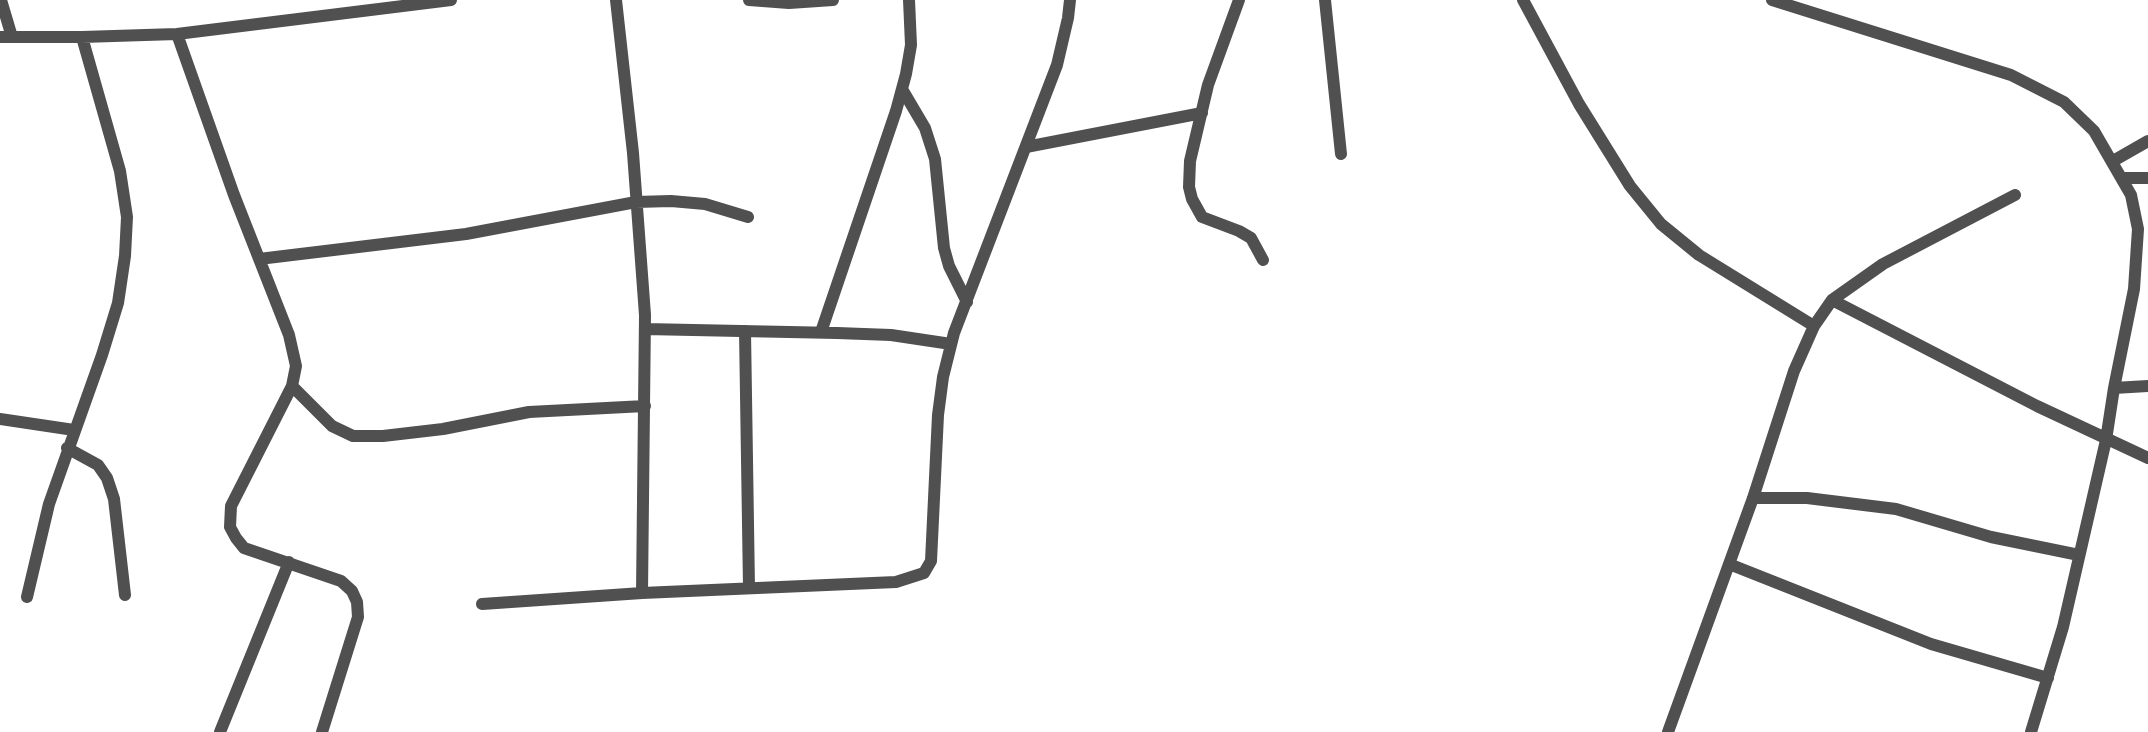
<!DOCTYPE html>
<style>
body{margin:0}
canvas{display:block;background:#fff}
</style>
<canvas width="2148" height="732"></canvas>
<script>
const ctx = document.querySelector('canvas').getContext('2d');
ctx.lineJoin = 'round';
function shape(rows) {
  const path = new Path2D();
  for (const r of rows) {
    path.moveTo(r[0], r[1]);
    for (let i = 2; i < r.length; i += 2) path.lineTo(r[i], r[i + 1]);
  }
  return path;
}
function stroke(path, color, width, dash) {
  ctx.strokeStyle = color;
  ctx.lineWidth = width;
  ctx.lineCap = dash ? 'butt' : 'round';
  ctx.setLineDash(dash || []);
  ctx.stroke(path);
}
const minor = shape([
 [1,0,12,37],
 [616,0,633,153,645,315,642,593],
 [749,0,789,3,833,0],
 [1239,0,1208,85,1190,161,1189,187,1192,199,1202,217,1239,231,1251,238,1263,260],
 [1325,0,1341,154],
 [1523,0,1579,104,1630,186,1661,224,1699,255,1814,326],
 [1772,0,2011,75,2064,102,2094,131,2131,195,2138,229,2134,289,2114,388,2106,440,2063,627,2031,732],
 [177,34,234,195,289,335,296,366,292,386,231,506,230,527,236,538,244,548,341,581,352,591,357,602,358,617,322,732],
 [0,37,82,37,177,34,451,0],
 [902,89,925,128,935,159,944,248,949,266,967,302],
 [1026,147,1202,113],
 [2113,161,2148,141],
 [2122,178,2148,178],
 [259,259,466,234,636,202,671,201,705,204,748,217],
 [1832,300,2037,406,2148,458],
 [645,329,837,333,891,335,951,344],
 [745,331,749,588],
 [821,332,896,111,906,74,911,45,909,0],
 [292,386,332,426,353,436,383,436,443,429,529,412,645,406],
 [2114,388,2148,386],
 [0,419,74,430],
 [67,448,98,465,107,478,114,499,125,595],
 [1753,498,1807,498,1896,509,1991,537,2079,555],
 [1729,564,1931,644,2048,678],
 [27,597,49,504,102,355,118,303,125,256,127,217,120,171,82,37],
 [482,604,642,593,896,582,924,573,931,561,938,415,943,377,954,333,1057,65,1068,18,1070,0],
 [220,732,289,562],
 [1668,732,1753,498,1794,371,1814,326,1832,300,1883,264,2015,195]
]);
stroke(minor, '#505050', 12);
</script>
